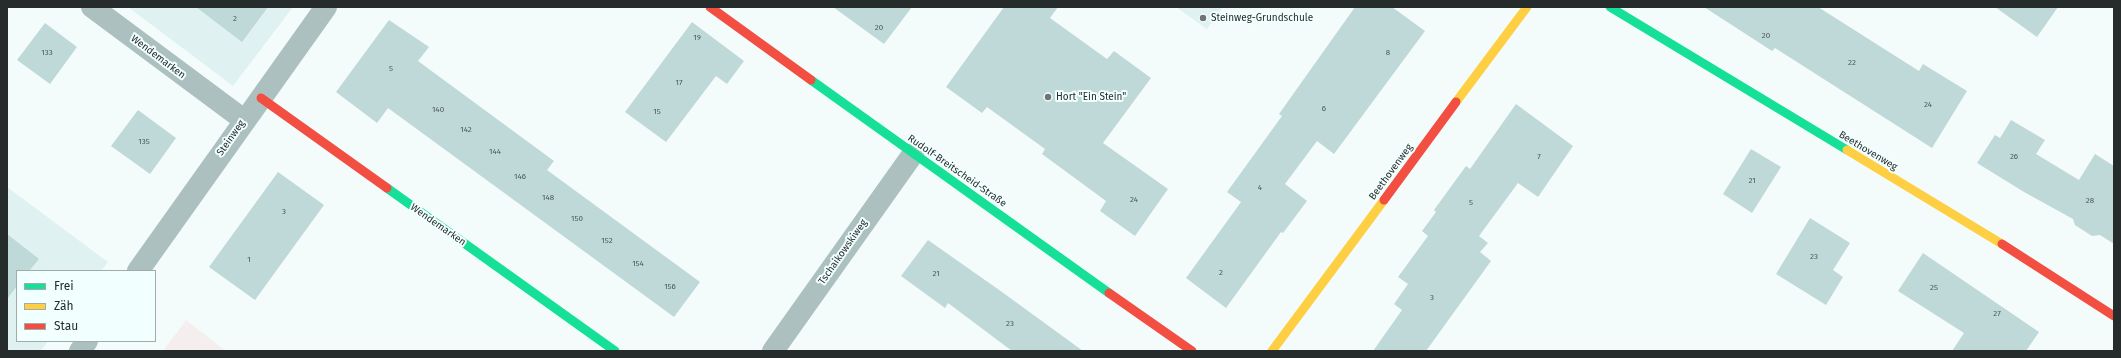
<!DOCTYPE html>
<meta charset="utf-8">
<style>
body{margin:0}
#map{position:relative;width:2121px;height:358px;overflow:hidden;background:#f4fcfb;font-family:"Fira Sans",sans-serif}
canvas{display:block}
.frame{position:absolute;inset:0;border:8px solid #262c2c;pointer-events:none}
.legend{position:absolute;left:16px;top:270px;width:140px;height:72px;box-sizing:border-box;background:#f1fffe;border:1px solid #a0abaa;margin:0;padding:5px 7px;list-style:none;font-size:12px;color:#262c2c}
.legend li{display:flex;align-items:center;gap:8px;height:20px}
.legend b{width:20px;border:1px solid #a0abaa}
</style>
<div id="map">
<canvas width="2121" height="358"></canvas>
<div class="frame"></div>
<ul class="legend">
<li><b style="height:5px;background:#16e098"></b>Frei</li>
<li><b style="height:5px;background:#ffcf43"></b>Zäh</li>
<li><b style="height:5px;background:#f24e42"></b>Stau</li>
</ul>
</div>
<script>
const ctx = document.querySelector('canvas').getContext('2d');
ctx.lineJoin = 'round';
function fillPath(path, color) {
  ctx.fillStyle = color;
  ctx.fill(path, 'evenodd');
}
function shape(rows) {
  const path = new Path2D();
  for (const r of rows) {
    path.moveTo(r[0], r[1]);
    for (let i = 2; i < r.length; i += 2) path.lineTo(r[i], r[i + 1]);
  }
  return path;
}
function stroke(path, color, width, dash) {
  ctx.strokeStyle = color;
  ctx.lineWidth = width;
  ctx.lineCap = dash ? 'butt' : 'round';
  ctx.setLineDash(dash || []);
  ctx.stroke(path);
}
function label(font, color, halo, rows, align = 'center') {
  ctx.font = font + ' "Fira Sans",sans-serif';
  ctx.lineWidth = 4;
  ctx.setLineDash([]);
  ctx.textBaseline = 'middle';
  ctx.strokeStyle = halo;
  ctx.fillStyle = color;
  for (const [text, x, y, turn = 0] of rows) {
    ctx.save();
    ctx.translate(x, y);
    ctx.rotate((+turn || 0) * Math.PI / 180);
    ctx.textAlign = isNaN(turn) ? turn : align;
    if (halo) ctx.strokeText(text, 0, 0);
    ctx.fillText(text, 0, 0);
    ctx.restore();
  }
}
const built = shape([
 [128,7,293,7,233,86],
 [1176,7,1223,7,1207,29],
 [7,187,108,262,101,271,17,271,17,341,48,341,41,351,7,351]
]);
const green = shape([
 [186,320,226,351,163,351]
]);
const building = shape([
 [196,7,268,7,242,42],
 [833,7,912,7,884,44],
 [1004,7,1058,7,1050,18,1107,59,1114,51,1151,78,1103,143,1168,189,1135,236,1100,211,1106,201,1042,154,1045,149,987,107,982,113,946,87],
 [1355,7,1392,7,1425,31,1334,154,1317,141,1285,184,1307,201,1283,233,1281,232,1226,308,1186,278,1241,202,1227,192,1282,116,1279,114],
 [1704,7,1818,7,1919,71,1923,64,1967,91,1932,148,1775,48,1772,51],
 [1995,7,2058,7,2037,37],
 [389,20,429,47,418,61,554,161,547,170,700,282,674,317,388,108,377,123,336,92],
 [692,22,744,61,727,84,716,76,666,142,625,112],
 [45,23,77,47,50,84,17,60],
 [1516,104,1573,146,1538,197,1518,183,1479,236,1488,243,1480,252,1491,261,1426,351,1373,351,1402,310,1394,304,1408,284,1398,277,1428,236,1422,231,1436,212,1434,210,1466,166,1470,169],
 [138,110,176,138,150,174,111,146],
 [2011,120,2045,140,2036,154,2079,180,2095,154,2114,166,2114,244,2100,235,2092,236,2075,225,2073,219,2024,192,1977,163,1995,135,2000,138],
 [1751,149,1781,167,1752,213,1723,194],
 [278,172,324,205,255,300,209,267],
 [1810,218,1850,243,1833,270,1843,277,1826,305,1776,274],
 [7,234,39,259,29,271,17,271,17,286,7,299],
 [928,240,1002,292,1083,351,1012,351,948,303,945,308,901,276],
 [1923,253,2039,332,2026,351,1952,351,1964,333,1898,291]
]);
const street = shape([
 [92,7,244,120],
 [138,271,326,7],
 [80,351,87,341],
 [773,351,913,154]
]);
const fast = shape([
 [1610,7,1847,150],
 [811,80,1109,293],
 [387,188,615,351]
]);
const slow = shape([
 [1456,102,1527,7],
 [1847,150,2002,244],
 [1272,351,1384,200]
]);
const jam = shape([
 [710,7,811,80],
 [261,98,387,188],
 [1384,200,1456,102],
 [2002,244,2114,316],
 [1109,293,1192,351]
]);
const markers = [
 [1203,18,4,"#6e7574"],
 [1048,97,4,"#6e7574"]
];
const numberNames = [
 ["2",235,19],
 ["20",879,28],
 ["20",1766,36],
 ["19",697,38],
 ["133",47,53],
 ["8",1388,53],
 ["22",1852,63],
 ["5",391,69],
 ["17",679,83],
 ["24",1928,105],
 ["6",1324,109],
 ["140",438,110],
 ["15",657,112],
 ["142",466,130],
 ["135",144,142],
 ["144",495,152],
 ["7",1539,157],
 ["26",2014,157],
 ["146",520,177],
 ["21",1752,181],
 ["4",1260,188],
 ["148",548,198],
 ["24",1134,200],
 ["28",2090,201],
 ["5",1471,203],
 ["3",284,212],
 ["150",577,219],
 ["152",607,241],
 ["23",1814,257],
 ["1",249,260],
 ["154",638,264],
 ["2",1221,273],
 ["21",936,274],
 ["156",670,287],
 ["25",1934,288],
 ["3",1432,298],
 ["27",1997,314],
 ["23",1010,324]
];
const poiNames = [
 ["Steinweg-Grundschule",1211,18],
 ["Hort \"Ein Stein\"",1056,97]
];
const streetNames = [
 ["Wendemarken",158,57,37],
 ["Steinweg",231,138,-55],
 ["Beethovenweg",1868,151,31],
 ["Rudolf-Breitscheid-Straße",957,171,35],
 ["Beethovenweg",1391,172,-54],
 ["Wendemarken",438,225,35],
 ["Tschaikowskiweg",843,252,-55]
];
fillPath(built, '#dff1f1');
fillPath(green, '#f4eeee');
fillPath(building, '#bed9d8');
stroke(street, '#acc0c0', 22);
stroke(fast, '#16e098', 9);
stroke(slow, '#ffcf43', 9);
stroke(jam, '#f24e42', 9);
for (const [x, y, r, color] of markers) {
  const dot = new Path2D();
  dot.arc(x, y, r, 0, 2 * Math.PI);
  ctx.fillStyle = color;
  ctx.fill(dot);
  stroke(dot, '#f1fffe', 1.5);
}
label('8px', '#4c5757', null, numberNames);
label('10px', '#262c2c', '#f1fffe', poiNames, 'left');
label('10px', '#262c2c', '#f1fffe', streetNames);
</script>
